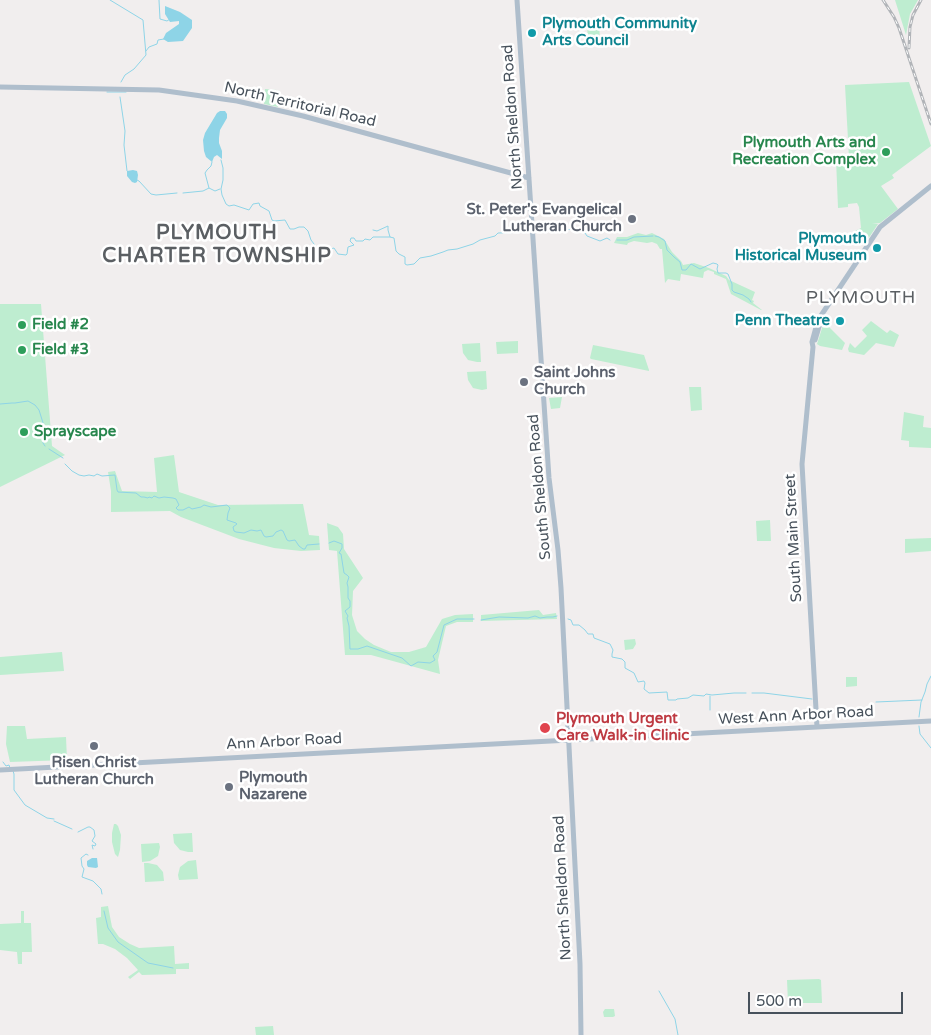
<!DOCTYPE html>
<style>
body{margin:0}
#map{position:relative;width:931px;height:1035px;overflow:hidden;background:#f1eeee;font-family:"Varela Round",sans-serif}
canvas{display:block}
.scale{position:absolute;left:748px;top:992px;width:155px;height:22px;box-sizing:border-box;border:2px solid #47515b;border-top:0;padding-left:6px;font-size:15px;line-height:18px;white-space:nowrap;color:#47515b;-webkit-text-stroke:4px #fff;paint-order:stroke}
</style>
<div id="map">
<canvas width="931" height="1035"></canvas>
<div class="scale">500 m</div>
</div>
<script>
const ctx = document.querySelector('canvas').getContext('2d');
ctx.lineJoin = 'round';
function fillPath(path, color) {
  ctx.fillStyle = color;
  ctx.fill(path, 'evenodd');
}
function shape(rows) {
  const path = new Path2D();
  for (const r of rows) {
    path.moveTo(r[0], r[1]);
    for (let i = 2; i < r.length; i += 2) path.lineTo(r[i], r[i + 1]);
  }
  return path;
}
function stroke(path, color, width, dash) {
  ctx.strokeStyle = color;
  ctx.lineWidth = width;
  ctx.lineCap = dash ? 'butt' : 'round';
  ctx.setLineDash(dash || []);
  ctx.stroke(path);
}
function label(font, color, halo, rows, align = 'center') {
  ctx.font = font + ' "Varela Round",sans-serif';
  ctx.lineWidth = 5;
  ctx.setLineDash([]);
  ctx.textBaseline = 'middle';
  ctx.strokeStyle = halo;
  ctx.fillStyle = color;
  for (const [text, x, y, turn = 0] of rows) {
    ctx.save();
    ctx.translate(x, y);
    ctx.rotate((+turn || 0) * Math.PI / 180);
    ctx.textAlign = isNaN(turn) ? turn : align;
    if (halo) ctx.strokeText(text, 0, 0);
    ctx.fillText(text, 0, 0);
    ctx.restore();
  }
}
const green = shape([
 [895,0,918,0,910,14,906,35],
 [599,20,600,45,588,46,587,21],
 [909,82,931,146,892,175,894,178,881,186,898,209,880,223,872,224,878,224,864,245,863,245,849,235,851,233,861,228,859,207,857,203,848,204,848,207,838,208,836,159,849,158,845,85],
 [265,89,277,90,278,107,264,104],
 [638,233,646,235,652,233,664,239,672,252,681,261,683,265,694,263,709,268,726,276,729,280,755,292,752,300,754,301,753,303,762,310,761,310,731,294,726,279,714,274,714,272,708,270,704,272,703,278,681,274,680,281,668,279,665,283,662,249,660,249,657,244,652,242,647,243,634,241,628,243,627,245,614,243,617,237,627,237],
 [0,304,41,304,52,446,65,455,0,487],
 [871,321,887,333,890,330,899,335,894,347,876,343,864,355,849,352,848,349,850,343,855,348,867,336,862,330],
 [824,322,845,343,842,350,820,346,817,344],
 [518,341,518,353,497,354,496,342],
 [480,343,481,362,477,362,468,360,463,353,462,344],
 [593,345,644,355,649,370,649,371,591,359,590,358],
 [486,371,487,389,482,390,473,388,468,380,467,372],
 [689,387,701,387,702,410,691,411],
 [562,397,560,408,551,409,549,398],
 [904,412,924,416,923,427,931,428,931,448,909,447,909,441,901,440],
 [174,455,179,492,218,505,303,504,309,535,319,536,320,550,301,551,274,548,239,539,181,517,170,511,111,512,111,491,108,472,115,471,122,491,157,492,154,458],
 [770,520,771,541,757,541,756,521],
 [327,523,338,527,343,534,344,549,363,578,353,591,352,615,357,631,365,639,374,645,391,652,409,652,426,647,442,619,455,615,473,614,473,622,457,622,446,626,438,660,440,674,371,655,345,655,337,551,329,550],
 [931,538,931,551,905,553,905,539],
 [539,610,543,615,556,613,557,619,481,621,481,615],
 [635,639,636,644,633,649,625,650,624,640],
 [62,652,64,671,0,675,0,657],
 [846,677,857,677,857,686,846,687],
 [7,726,25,726,27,739,66,737,67,760,10,762,6,744],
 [114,824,116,824,118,826,121,835,120,850,118,857,115,854,112,842,112,833],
 [192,833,193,852,188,852,180,850,174,843,173,834],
 [159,843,160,847,158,856,150,861,142,862,141,844],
 [196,860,198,879,179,880,178,875,180,867,188,861],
 [144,863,148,863,157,865,163,872,164,881,145,882],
 [108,906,112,927,119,937,130,944,139,948,174,946,175,964,189,963,189,969,176,969,176,974,142,975,139,972,130,979,128,977,138,970,127,958,115,949,103,944,98,944,96,918,101,917,101,907],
 [21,911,24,911,24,923,31,923,32,952,22,952,22,964,18,964,17,952,0,950,0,924,21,923],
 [819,979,821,980,822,1003,788,1003,787,980],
 [605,1009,614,1009,615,1016,613,1017,604,1017,603,1012],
 [273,1026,274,1035,256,1035,255,1027]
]);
const water = shape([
 [165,6,180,12,192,20,192,28,183,41,168,42,163,39,166,33,179,24,179,21,170,22,165,14],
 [220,111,225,111,227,114,227,118,220,130,219,138,219,143,222,151,222,159,217,155,214,157,212,162,206,157,204,151,203,140,205,133,217,113],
 [133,170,137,171,138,175,137,182,135,183,132,182,127,176,127,171],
 [92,858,97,858,98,867,96,868,88,867,87,865,87,861]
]);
const stream = shape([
 [110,0,143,20,146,55,134,69,125,75,121,82],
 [159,0,160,19,167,21,170,19],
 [146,51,149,47,157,44,158,40,164,39],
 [107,92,126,92],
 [120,97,125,131,124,145,127,171,128,172],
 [221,160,223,168,223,180,221,189,222,195,226,204,229,206,234,205,249,210,253,204,259,203,260,206,269,211,272,220,274,221,285,220,290,229,294,229,299,227,304,227,308,231,311,240,317,248,321,247,327,250,334,248,338,254,346,255,347,254,348,247,354,245,350,241,351,238,354,238,356,241,363,241,365,239,370,240,373,237,390,237],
 [137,180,139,181,151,194,156,195,177,193],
 [209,188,205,173,207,170,211,166,212,162],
 [183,193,203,191,209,188,215,191,220,189],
 [373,230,377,231,388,226,388,230,390,237,394,238,396,251,399,254,405,257,405,264,407,265,414,264,420,258,431,256,443,252,448,250,457,249,473,244,480,240,495,236,498,233,529,232],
 [539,232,555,229,564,230,573,229,585,233,587,236,600,241,607,238,610,240],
 [655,236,659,237,665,241,667,250,674,257,680,262,682,270,686,270,691,264,700,269,713,263,717,264,718,265,717,269,718,273,726,273,728,274,732,284,732,290,734,292,743,295,749,299,751,302],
 [617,240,627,240,634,237,653,236],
 [0,404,12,403,15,403,28,401,35,405,39,410,44,426,43,443,45,446],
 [49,449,63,458],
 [65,464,72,471,79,475,84,476,89,475,94,476,97,474,102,476,115,475,117,490,118,492,136,493,141,497,144,497,148,498,149,497,152,498,154,496,159,498,164,497,173,498,176,499,179,505,176,508,178,510,183,510,189,507,192,509,201,507,204,505,211,507,227,505,230,508,228,513,227,520,236,523,237,524,233,527,234,531,236,532,244,533,251,530,257,531,261,530,264,536,266,537,273,536,276,532,281,530,283,531,287,540,289,541,295,540,299,546,303,549,305,549,307,545,319,544],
 [329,543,334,541,342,544,342,548,339,553,341,554,344,573,347,575,349,577,347,583,348,587,348,598,350,601,350,607,345,611,348,616,347,618,349,626,350,649,358,649,367,646,402,658,411,666,418,662,430,663,435,660,433,656,437,652,444,625,457,619,474,619],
 [568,619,571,620,573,625,579,625,585,630,588,634,593,634,594,638,610,644,613,650,612,654,612,657,622,659,625,662,625,668,634,673,638,682,644,681,645,683,644,689,649,693,667,692,668,700,676,700,677,699,688,698,693,695,704,696,706,694,712,695,734,693,746,693],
 [481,620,499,617,528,618,535,616,540,618,547,617,553,617,557,616],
 [752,693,764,693,812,699],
 [876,702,922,700],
 [710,710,710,696],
 [919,717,921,702,925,692,927,684,931,676],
 [919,726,920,734,931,748],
 [3,762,6,766,9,765,10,768],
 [13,771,14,774,14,790,25,805,47,818,54,819],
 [54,821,72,829],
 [78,832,88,827,90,827,94,830,95,836,92,841,96,844,95,846,92,845,93,849],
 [88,855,86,854,81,858,82,866,84,869,82,877,93,881,101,889,102,894],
 [104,911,108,928,118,942,148,963,173,968],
 [659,991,675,1019,678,1035]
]);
const major = shape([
 [517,0,549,478,558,550,561,588,580,964,581,1035],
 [0,87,159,90,237,101,303,116,529,178],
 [815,340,822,317],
 [817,727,802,464,813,347,812,342,818,320,880,227,931,186],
 [0,770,931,721]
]);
const rail = shape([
 [883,0,894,17,899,28,931,124],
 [909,48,910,27,913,15,921,0]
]);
const markers = [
 [532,33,5,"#0f9aa8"],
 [886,152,5,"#2e9e5b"],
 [632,219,5,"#6b7280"],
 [877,248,5,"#0f9aa8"],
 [840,321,5,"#0f9aa8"],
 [22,325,5,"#2e9e5b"],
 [22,350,5,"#2e9e5b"],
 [524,382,5,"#6b7280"],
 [24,432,5,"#2e9e5b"],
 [545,728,6,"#e0444e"],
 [94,746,5,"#6b7280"],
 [229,787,5,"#6b7280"]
];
const cultureNames = [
 ["Plymouth Community",542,24,"left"],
 ["Arts Council",542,41,"left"],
 ["Plymouth",867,239],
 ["Historical Museum",867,256],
 ["Penn Theatre",830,321]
];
const streetNames = [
 ["North Territorial Road",300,105,13],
 ["North Sheldon Road",513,117,-94],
 ["South Sheldon Road",540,487,-95],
 ["South Main Street",794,538,-93],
 ["West Ann Arbor Road",796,716,-3],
 ["Ann Arbor Road",284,742,-3],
 ["North Sheldon Road",563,888,-93]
];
const leisureNames = [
 ["Plymouth Arts and",876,143,"right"],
 ["Recreation Complex",876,160,"right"],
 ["Field #2",32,325],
 ["Field #3",32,350],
 ["Sprayscape",34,432]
];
const worshipNames = [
 ["St. Peter's Evangelical",622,210,"right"],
 ["Lutheran Church",622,227,"right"],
 ["Saint Johns",534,373],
 ["Church",534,390],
 ["Risen Christ",94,763,"center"],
 ["Lutheran Church",94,780,"center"],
 ["Plymouth",239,778],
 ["Nazarene",239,795]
];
const healthNames = [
 ["Plymouth Urgent",556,719],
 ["Care Walk-in Clinic",556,736]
];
const quarterNames = [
 ["PLYMOUTH",861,298]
];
const districtNames = [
 ["PLYMOUTH",217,234],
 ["CHARTER TOWNSHIP",217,257]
];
fillPath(green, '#beedd0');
fillPath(water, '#8ed4e7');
stroke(stream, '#8ed4e7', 1);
stroke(major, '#afbecc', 5);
stroke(rail, '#b1b4b8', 3);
stroke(rail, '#fff', 1, [4]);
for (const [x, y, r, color] of markers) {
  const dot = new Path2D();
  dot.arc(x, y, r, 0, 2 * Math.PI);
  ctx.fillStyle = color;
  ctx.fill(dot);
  stroke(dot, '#fff', 2);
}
label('bold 15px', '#0d838f', '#fff', cultureNames, 'right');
label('15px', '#47515b', '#fff', streetNames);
label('bold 15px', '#27864d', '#fff', leisureNames, 'left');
label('bold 15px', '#5b616d', '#fff', worshipNames, 'left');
label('bold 15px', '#be3a42', '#fff', healthNames, 'left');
ctx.letterSpacing = '1px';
label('18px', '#5b5f63', '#fff', quarterNames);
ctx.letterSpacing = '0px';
ctx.letterSpacing = '1px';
label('bold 20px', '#5b5f63', '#fff', districtNames);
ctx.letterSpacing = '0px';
</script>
